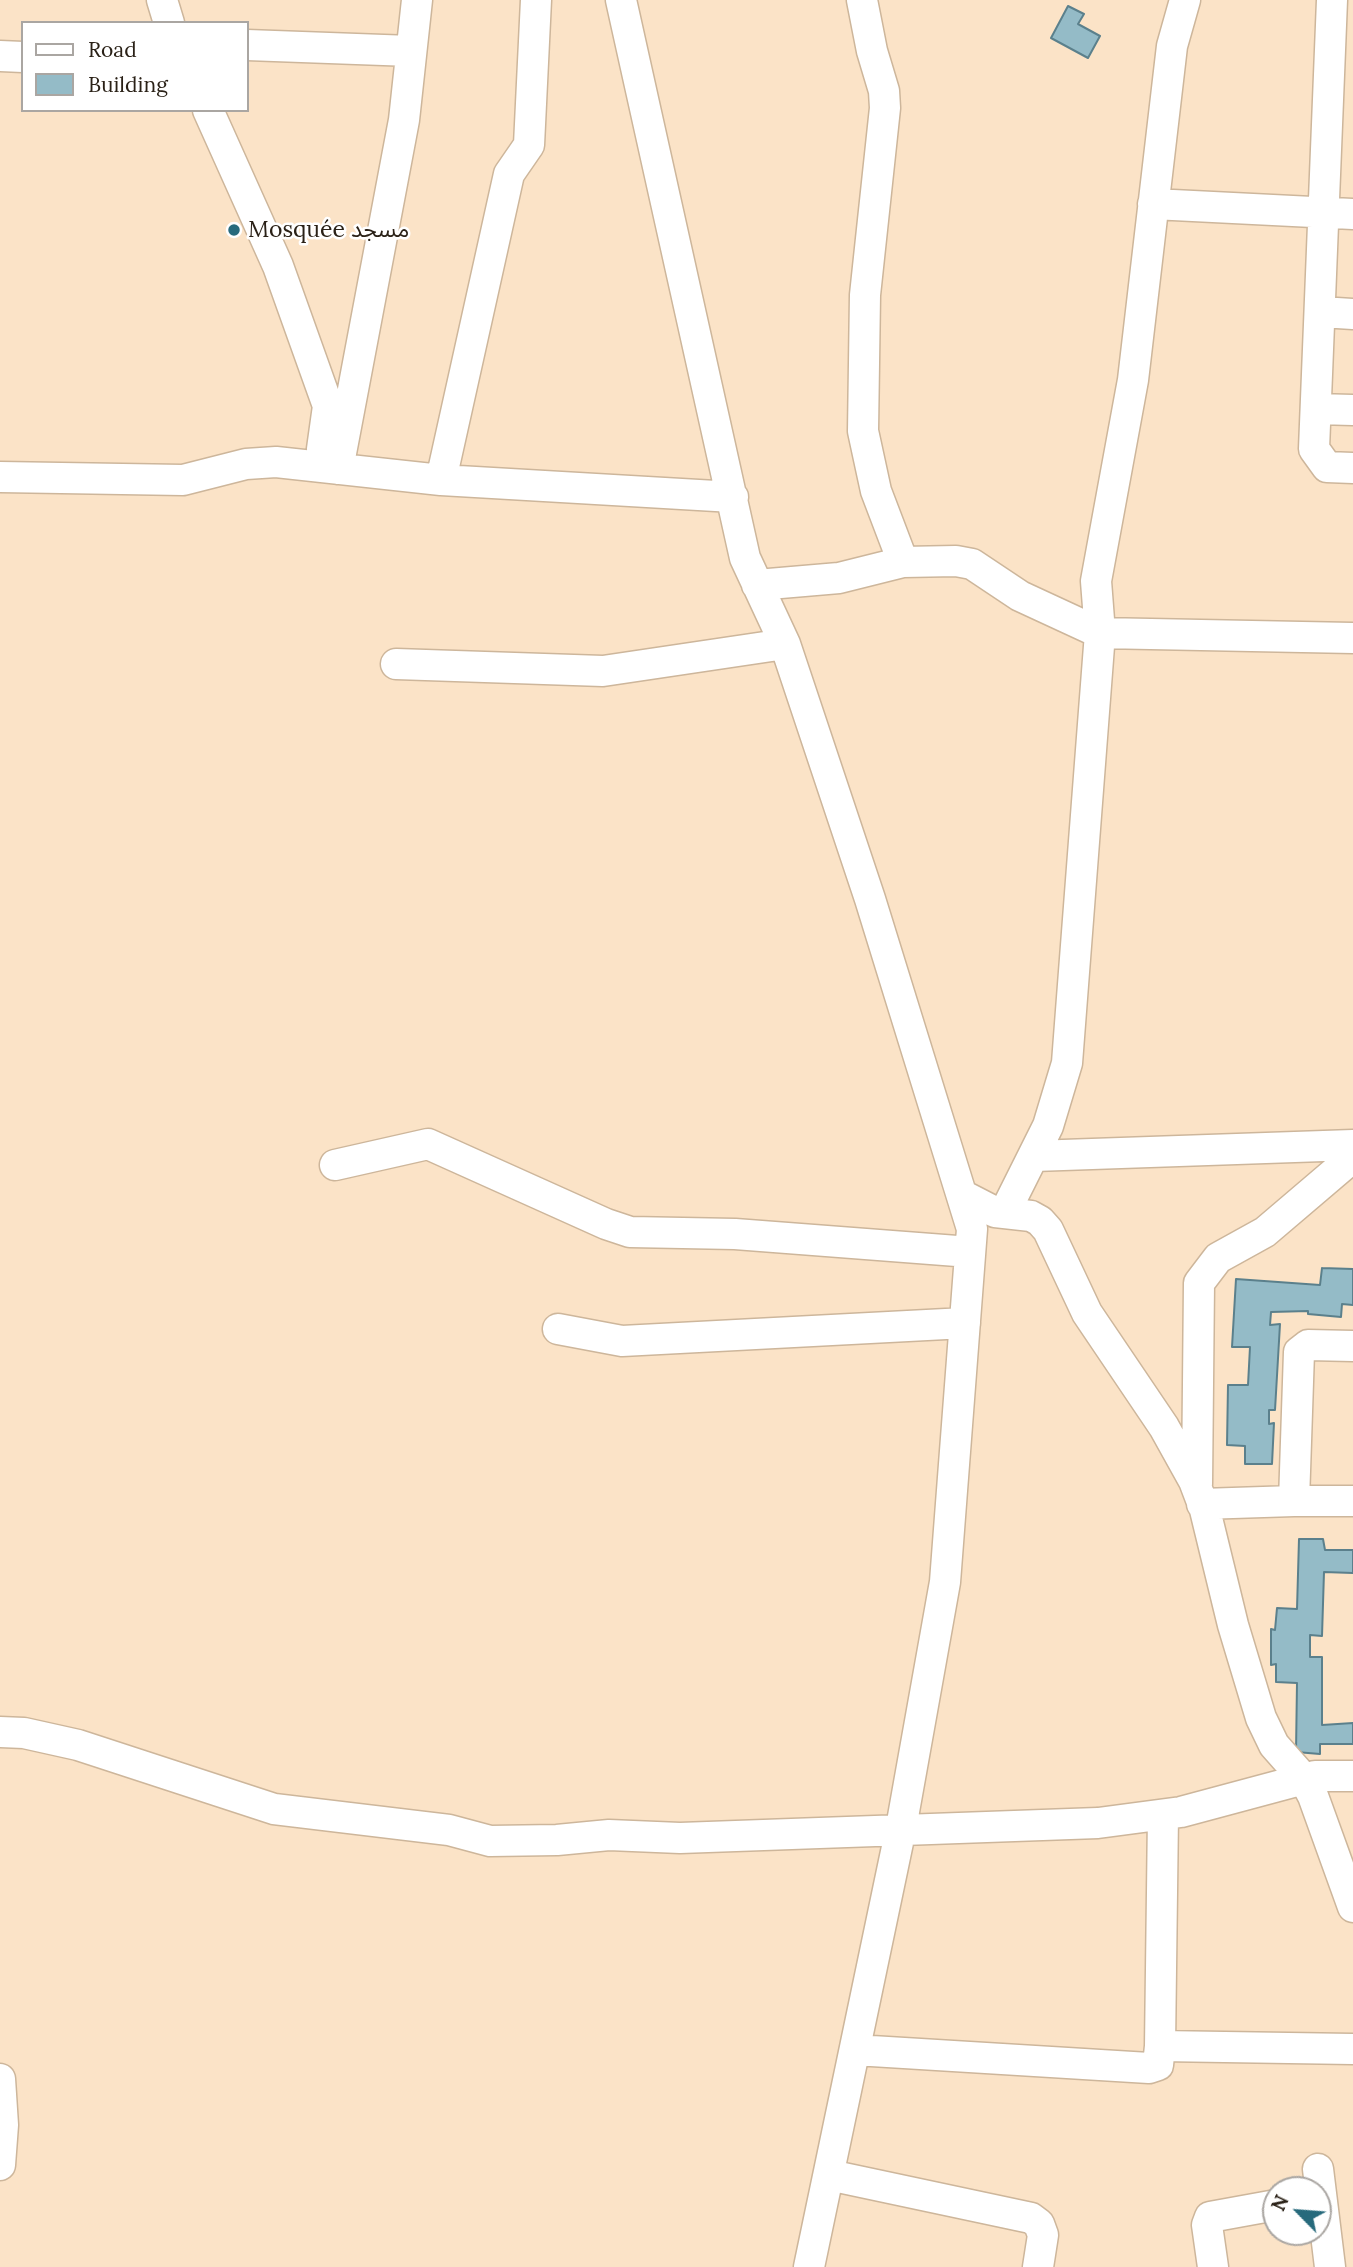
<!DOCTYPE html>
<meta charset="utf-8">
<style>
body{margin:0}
#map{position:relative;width:1353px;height:2267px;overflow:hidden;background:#fbe3c7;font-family:Lora,serif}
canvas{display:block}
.legend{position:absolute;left:21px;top:21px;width:228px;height:91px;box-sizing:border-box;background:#fff;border:2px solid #aaa6a2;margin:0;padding:9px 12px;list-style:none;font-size:21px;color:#2a2117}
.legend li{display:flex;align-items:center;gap:14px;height:35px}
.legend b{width:35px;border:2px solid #aaa6a2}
.north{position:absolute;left:1262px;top:2176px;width:70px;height:70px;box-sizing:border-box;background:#fff;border:2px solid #aaa6a2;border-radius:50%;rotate:295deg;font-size:19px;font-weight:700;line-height:28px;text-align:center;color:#2a2117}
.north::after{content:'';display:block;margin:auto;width:24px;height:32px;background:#276a7c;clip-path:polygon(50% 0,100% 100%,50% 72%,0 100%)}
</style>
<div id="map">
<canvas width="1353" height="2267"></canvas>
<ul class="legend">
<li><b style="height:9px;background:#fff"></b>Road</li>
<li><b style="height:19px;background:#94bbc7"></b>Building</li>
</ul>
<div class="north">N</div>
</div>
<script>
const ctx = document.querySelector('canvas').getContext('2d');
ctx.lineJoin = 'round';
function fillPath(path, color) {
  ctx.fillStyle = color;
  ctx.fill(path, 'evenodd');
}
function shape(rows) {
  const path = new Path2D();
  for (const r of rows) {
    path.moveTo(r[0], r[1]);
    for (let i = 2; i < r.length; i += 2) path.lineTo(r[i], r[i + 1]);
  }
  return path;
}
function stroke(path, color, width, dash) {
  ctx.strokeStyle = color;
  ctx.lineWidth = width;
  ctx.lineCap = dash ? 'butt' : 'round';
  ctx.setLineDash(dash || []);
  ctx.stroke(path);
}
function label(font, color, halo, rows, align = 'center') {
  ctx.font = font + ' Lora,"Noto Sans Arabic",serif';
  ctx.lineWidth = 5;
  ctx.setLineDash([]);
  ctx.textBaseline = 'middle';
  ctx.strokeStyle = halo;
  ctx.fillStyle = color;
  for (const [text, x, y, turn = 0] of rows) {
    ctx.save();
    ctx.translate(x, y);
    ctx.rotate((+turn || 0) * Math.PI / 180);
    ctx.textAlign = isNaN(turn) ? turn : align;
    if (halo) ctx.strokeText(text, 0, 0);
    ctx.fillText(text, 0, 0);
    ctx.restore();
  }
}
const building = shape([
 [1068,6,1084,14,1078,24,1100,36,1088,58,1051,38,1068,6],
 [1322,1268,1353,1269,1353,1305,1342,1304,1341,1317,1308,1314,1308,1311,1271,1312,1270,1325,1280,1324,1275,1410,1269,1410,1269,1424,1274,1423,1272,1464,1245,1464,1245,1446,1227,1445,1228,1385,1248,1385,1250,1347,1232,1347,1236,1279,1320,1285,1322,1268],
 [1299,1539,1323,1539,1325,1550,1353,1550,1353,1573,1324,1572,1322,1636,1310,1635,1310,1657,1322,1657,1322,1725,1353,1723,1353,1744,1320,1744,1320,1754,1296,1752,1297,1683,1276,1682,1276,1664,1271,1665,1271,1629,1275,1630,1277,1608,1297,1609,1299,1539]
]);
const minor = shape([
 [162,0,169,23],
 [621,0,745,558,785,644,870,899,972,1229,945,1582,901,1828,809,2267],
 [862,0,872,51,884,91,885,108,865,295,863,431,876,491,903,562],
 [1332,0,1314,449,1327,467,1353,468],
 [247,45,411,51],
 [0,56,23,57],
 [208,110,278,266,328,406,322,449],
 [1153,204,1353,214],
 [1321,312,1353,314],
 [1316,409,1353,410],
 [338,469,404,120,417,0],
 [0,477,183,480,246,464,276,462,441,480,733,497],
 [441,480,509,174,529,145,536,0],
 [757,585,839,578,903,562,956,561,972,564,1020,596,1100,633,1353,638],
 [396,664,603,671,785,644],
 [1034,1156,1353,1145],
 [335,1165,428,1144,606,1224,630,1232,735,1234,970,1252],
 [1005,1212,1048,1126,1067,1063,1100,633,1096,581,1133,380,1172,46,1185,0],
 [558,1329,622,1341,965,1323],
 [1197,1484,1199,1283,1218,1258,1265,1232,1353,1157],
 [1294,1501,1353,1501],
 [1202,1504,1294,1501,1299,1352,1308,1345,1353,1346],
 [0,1732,24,1733,78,1745,274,1809,449,1830,490,1841,557,1840,609,1835,680,1838,1098,1823,1181,1812,1304,1779,1274,1745,1261,1718,1233,1625,1205,1510,1194,1481,1164,1427,1087,1313,1048,1230,1040,1221,1031,1216,995,1212,962,1195],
 [1353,1776,1315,1776,1304,1779,1313,1796,1353,1907],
 [1163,1815,1160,2046,1353,2049],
 [855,2050,1149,2068,1158,2065,1160,2046],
 [0,2079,3,2125,0,2165],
 [1318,2169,1330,2267],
 [829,2175,1031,2218,1039,2224,1043,2235,1038,2267],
 [1213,2267,1207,2225,1210,2217,1276,2205]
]);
const markers = [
 [234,230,7,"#276a7c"]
];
const poiNames = [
 ["Mosquée مسجد",248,230]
];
fillPath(building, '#94bbc7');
stroke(building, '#5b808c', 2);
stroke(minor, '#cdb69b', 33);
stroke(minor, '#fff', 30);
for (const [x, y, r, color] of markers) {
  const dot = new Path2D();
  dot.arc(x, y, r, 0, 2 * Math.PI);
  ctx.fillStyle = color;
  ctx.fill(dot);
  stroke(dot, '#fff', 2.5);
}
label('23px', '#2a2117', '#fff', poiNames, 'left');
</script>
